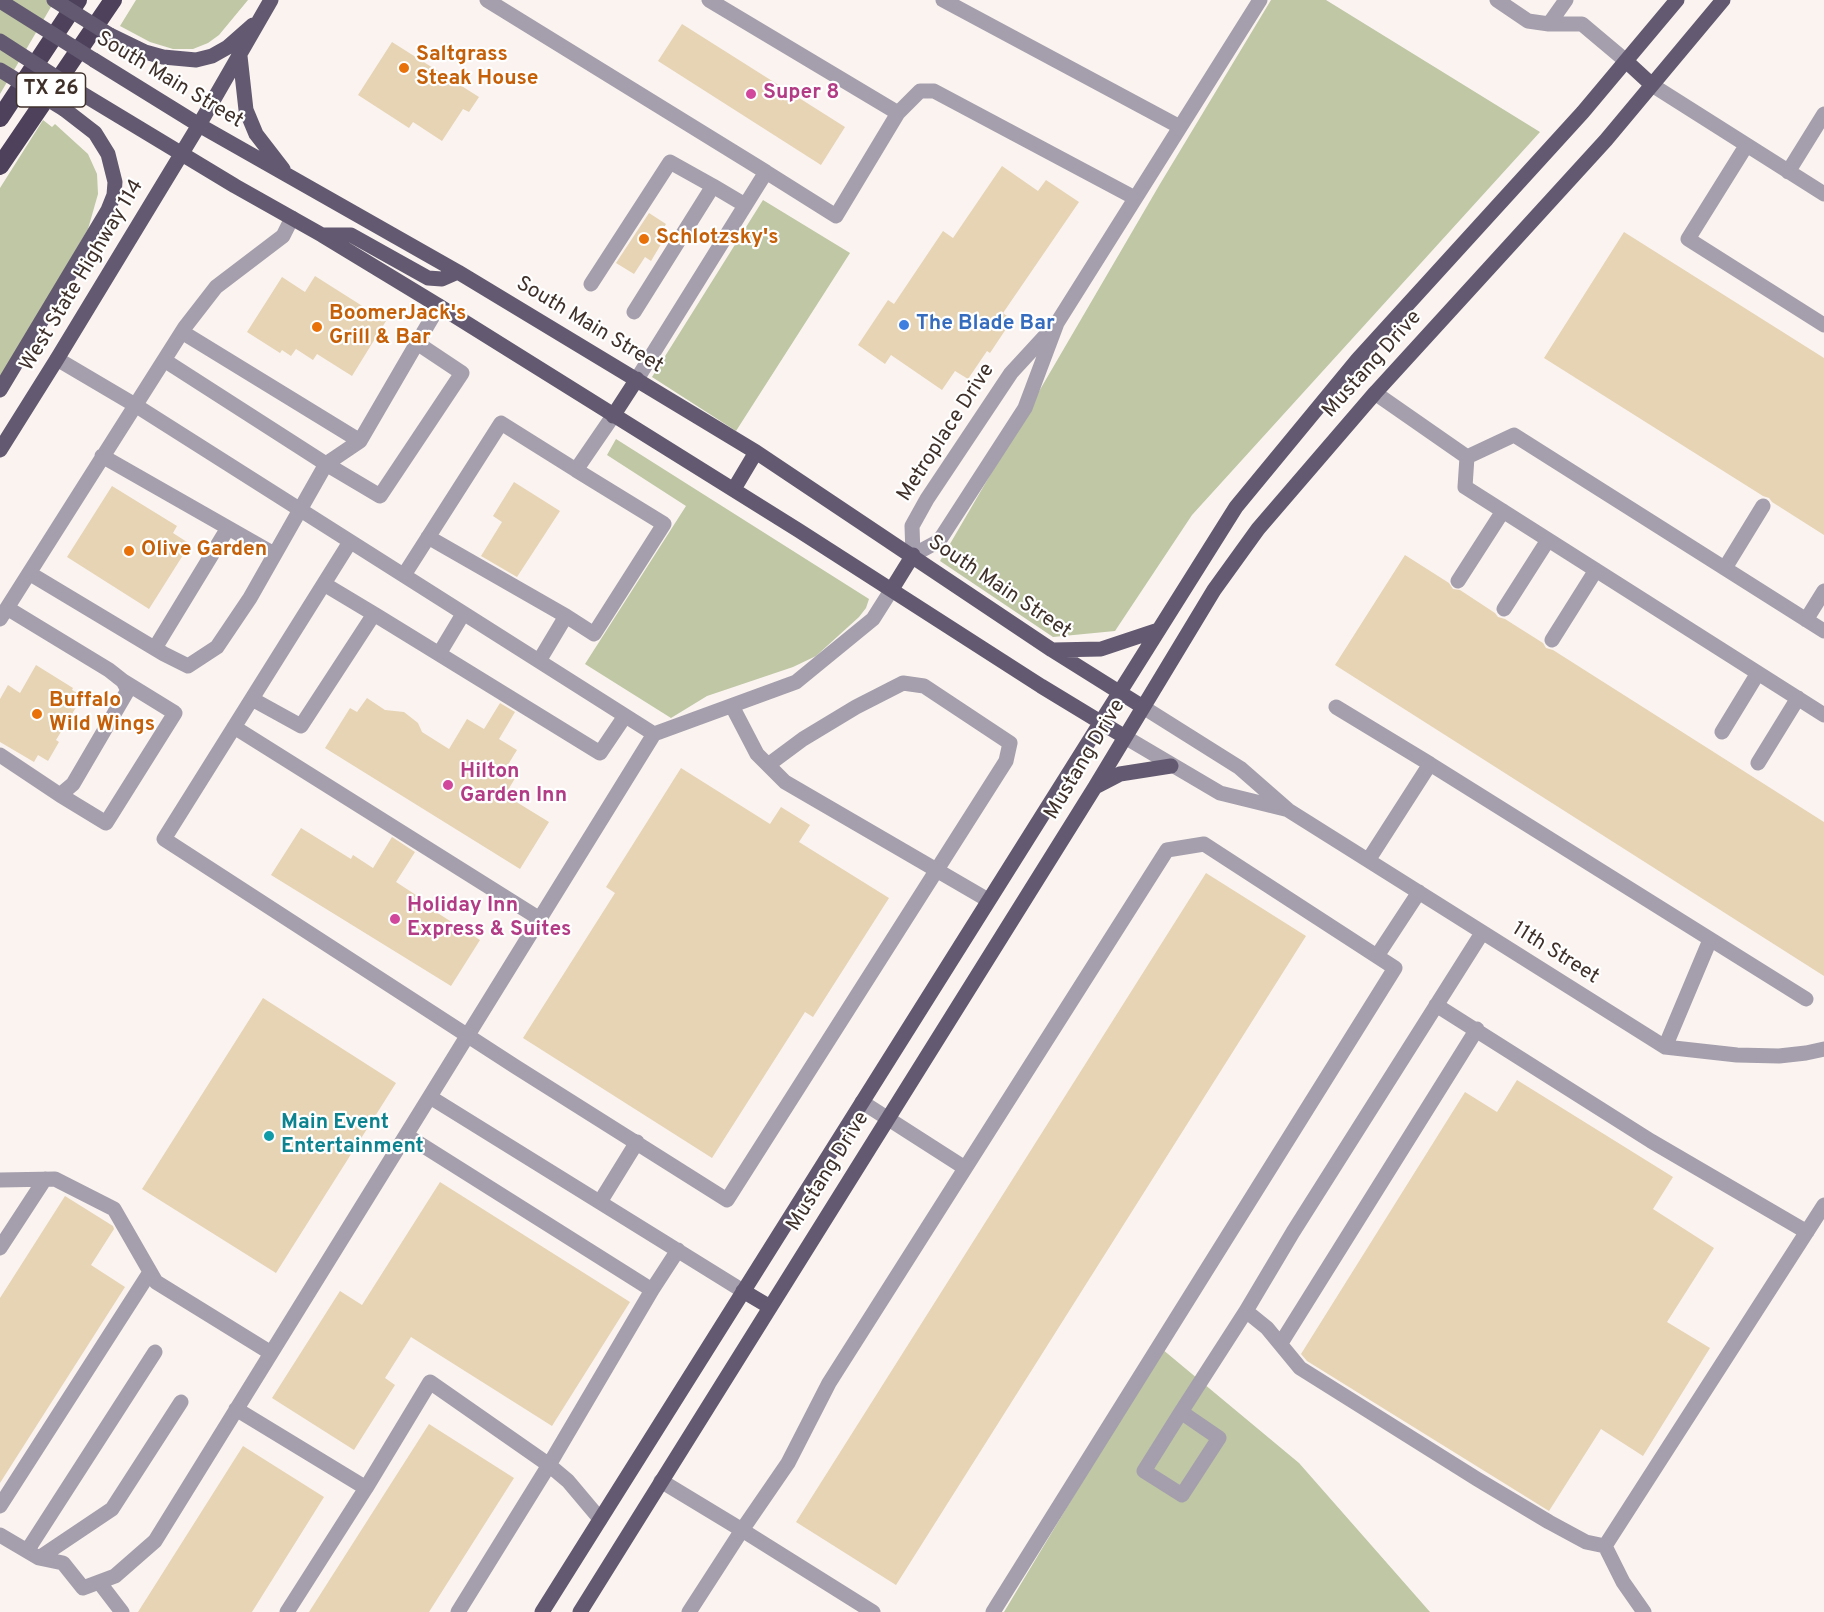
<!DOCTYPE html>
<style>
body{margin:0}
canvas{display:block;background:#faf3ef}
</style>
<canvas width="1824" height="1612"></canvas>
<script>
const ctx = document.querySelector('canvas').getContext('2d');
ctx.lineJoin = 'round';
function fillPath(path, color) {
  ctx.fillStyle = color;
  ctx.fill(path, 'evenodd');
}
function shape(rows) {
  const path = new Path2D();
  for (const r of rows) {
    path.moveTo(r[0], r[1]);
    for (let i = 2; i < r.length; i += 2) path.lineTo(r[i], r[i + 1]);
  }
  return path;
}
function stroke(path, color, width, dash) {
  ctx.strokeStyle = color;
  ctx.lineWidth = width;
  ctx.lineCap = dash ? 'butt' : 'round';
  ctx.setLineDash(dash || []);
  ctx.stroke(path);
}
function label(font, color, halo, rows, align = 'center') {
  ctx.font = font + ' Overpass,sans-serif';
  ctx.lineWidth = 4.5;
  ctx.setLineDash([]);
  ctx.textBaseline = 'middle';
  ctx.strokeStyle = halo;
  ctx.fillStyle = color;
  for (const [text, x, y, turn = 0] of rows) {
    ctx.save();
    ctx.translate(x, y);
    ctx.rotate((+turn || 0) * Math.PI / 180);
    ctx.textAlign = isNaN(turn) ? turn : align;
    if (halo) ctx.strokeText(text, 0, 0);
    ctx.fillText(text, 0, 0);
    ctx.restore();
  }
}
const green = shape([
 [0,0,55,0,0,94],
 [136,0,248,0,219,35,208,43,193,49,173,49,150,42,120,26],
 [1271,0,1326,0,1540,132,1192,515,1115,631,1053,637,940,561,1160,184],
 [43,120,52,127,55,124,88,154,97,174,98,194,88,229,0,380,0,188],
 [763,200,850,253,736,431,652,377],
 [616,439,869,599,866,608,859,617,816,656,793,667,707,696,671,718,585,664,686,506,607,455],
 [1162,1349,1299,1463,1430,1612,1004,1612]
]);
const building = shape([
 [682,24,845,127,821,165,658,61],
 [392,42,479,97,469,112,463,109,442,141,413,122,409,128,358,95],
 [1002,166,1038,191,1046,180,1079,202,1003,313,1012,320,990,353,987,351,968,379,955,371,942,390,891,355,885,364,858,345,888,300,894,304,943,231,953,238],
 [649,213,666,224,658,237,663,241,651,261,645,257,634,274,616,263],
 [1624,232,1824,358,1824,535,1772,502,1769,498,1763,496,1544,358],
 [315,276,386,321,352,376,317,354,313,360,296,349,291,356,282,350,280,353,247,332,282,277,305,292],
 [514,482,560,511,517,577,481,556,502,522,493,516],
 [112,486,177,526,173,533,190,544,149,609,67,557],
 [1405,555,1449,583,1453,589,1460,590,1495,613,1498,617,1505,619,1543,643,1546,648,1553,650,1824,822,1824,976,1335,665],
 [36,665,73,688,72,690,83,696,56,740,59,742,48,761,38,755,34,762,0,742,0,699,8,685,20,693],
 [367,698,385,710,404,712,418,723,422,732,449,749,467,719,484,729,500,703,515,712,499,739,517,750,506,768,517,775,505,795,549,822,520,869,325,748,350,708,357,712],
 [681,768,770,824,781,807,810,825,799,842,889,898,813,1017,805,1012,712,1158,523,1038,615,893,606,887],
 [301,828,351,859,353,855,373,868,392,837,415,852,396,882,416,895,414,898,480,940,451,986,271,875],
 [1206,873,1306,936,896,1585,796,1522],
 [263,998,396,1083,276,1273,142,1189],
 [1517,1080,1673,1177,1653,1209,1714,1248,1667,1322,1710,1348,1643,1456,1601,1429,1549,1511,1307,1361,1301,1354,1465,1092,1497,1112],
 [440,1182,630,1302,552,1426,411,1337,385,1378,395,1385,354,1450,272,1398,340,1291,362,1305],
 [65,1196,113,1226,114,1229,91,1265,125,1287,0,1483,0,1298],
 [429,1424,514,1478,429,1612,309,1612],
 [243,1446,324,1497,252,1612,138,1612]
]);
const minor = shape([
 [487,0,766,172],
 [709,0,898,113,920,91,934,91,1135,198],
 [943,0,1180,127],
 [1497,0,1528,21,1549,24,1582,24,1626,61],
 [1549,24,1566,0],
 [1652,85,1824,194],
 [1746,146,1688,239,1824,325],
 [1788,172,1824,114],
 [591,284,670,162,713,186],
 [634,312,713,186,745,205],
 [1057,323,1025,408,939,541,913,555,912,526,927,499,1011,373,1057,323,1260,0],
 [182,332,360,441,417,343],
 [57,359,135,405,654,734],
 [164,360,326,464,360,441],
 [637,379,766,172,836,216,898,113],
 [1375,393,1467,457,1465,487,1824,715],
 [102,456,274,554],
 [1467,457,1514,435,1824,631],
 [428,537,566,616],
 [350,542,164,839,516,1067,727,1200,1006,761,1010,743,924,686,903,683,856,707,803,739,768,765],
 [1725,568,1763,506],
 [29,573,164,654,188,666,217,647,250,598,326,464,380,496,462,373,417,343,439,306],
 [404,575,501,423,576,470,613,416],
 [1458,581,1503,511],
 [324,584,374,614],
 [1504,609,1548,540],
 [0,619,185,327,216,287,283,236,292,218],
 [1806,620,1824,591],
 [1552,640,1596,570],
 [155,648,228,528],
 [439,654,463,614],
 [539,661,566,616,594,634,664,524,576,470],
 [252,699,301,726,374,614,600,753,625,716],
 [732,706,757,754,785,782,988,900],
 [1143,707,1240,768,1288,810,1665,1047,1737,1055,1779,1056,1806,1053,1824,1049],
 [1336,707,1430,764,1369,859],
 [234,727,540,919],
 [1722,732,1758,673],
 [1125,737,1220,793,1285,809],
 [0,755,60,795,73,784,128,690,123,681,109,670,7,608],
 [1758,763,1798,698],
 [1430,764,1806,999],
 [60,795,106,823,175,713,123,681],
 [1482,933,1293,1232,1246,1311,1267,1328,1300,1368,1477,1479,1549,1522,1586,1542,1605,1546,1824,1205],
 [1377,956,1419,892],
 [1436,1005,1651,1141,1807,1232],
 [1665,1047,1710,940],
 [430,1097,743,1291],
 [862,1102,965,1168],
 [406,1135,652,1290],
 [0,1180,55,1179,114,1209,156,1282,271,1353],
 [600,1202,637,1142],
 [0,1248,45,1179],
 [1281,1343,1477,1029],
 [236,1409,366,1488,430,1382,549,1465,568,1481,600,1519],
 [1181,1412,1219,1438,1182,1495,1144,1471,1181,1412,1246,1311],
 [661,1481,742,1530,689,1612],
 [0,1506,150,1272],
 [0,1535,39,1558,63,1563,83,1588,115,1576,155,1541,654,734,796,682,873,619,892,589],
 [1605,1546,1623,1582,1644,1612],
 [27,1551,155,1352],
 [39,1558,112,1509,181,1402],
 [99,1582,122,1612],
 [287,1612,366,1488],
 [458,1612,549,1465,652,1290,678,1250],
 [873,1612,742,1530,788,1463,829,1383,1167,850,1204,844,1395,968,993,1612]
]);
const major = shape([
 [110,35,145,52,163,57,196,60,212,56,228,47,253,25],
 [240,56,246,110,256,134,283,169],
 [94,60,199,125,458,272,756,452,1052,650,1143,707],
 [1626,61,1652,85],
 [76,90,235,186,322,235,439,306,798,530,1041,686,1125,737],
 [322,235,351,235,428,278,442,279,458,272],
 [0,390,108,210,114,195,115,182,108,154,95,133,64,109],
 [613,416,637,379],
 [0,450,57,359,199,125,271,0],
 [734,489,756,452],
 [892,589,913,555],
 [1053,650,1101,649,1158,630],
 [1095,787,1120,774,1171,766],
 [743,1291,770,1307],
 [542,1612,1236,507,1358,359,1583,112,1677,0],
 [580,1612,1095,787,1214,590,1258,529,1375,393,1606,140,1723,0]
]);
const highway = shape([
 [0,118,78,0],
 [0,166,113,0]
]);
const majorBridge = shape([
 [54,0,110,35],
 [0,1,94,60],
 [0,41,76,90],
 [0,70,64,109]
]);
const markers = [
 [404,68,6,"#e8710a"],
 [751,94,6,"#d1479c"],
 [644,239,6,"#e8710a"],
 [904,325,6,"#3f7fe0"],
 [317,327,6,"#e8710a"],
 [129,551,6,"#e8710a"],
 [37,714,6,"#e8710a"],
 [448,785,6,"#d1479c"],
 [395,919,6,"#d1479c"],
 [269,1136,6,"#0f9aa8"]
];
const shields = [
 [51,90,69]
];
const shieldNames = [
 ["TX 26",51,90]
];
const foodNames = [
 ["Saltgrass",416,56],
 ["Steak House",416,80],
 ["Schlotzsky's",656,239],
 ["BoomerJack's",329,315],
 ["Grill & Bar",329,339],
 ["Olive Garden",141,551],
 ["Buffalo",49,702],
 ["Wild Wings",49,726]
];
const streetNames = [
 ["South Main Street",169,81,31],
 ["West State Highway 114",83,276,-59],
 ["South Main Street",589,326,31],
 ["Mustang Drive",1373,365,-48],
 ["Metroplace Drive",947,433,-57],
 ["South Main Street",999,588,34],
 ["Mustang Drive",1086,760,-59],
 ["11th Street",1555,954,32],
 ["Mustang Drive",829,1172,-58]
];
const hotelNames = [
 ["Super 8",763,94],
 ["Hilton",460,773],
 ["Garden Inn",460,797],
 ["Holiday Inn",407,907],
 ["Express & Suites",407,931]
];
const shopNames = [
 ["The Blade Bar",916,325]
];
const cultureNames = [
 ["Main Event",281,1124],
 ["Entertainment",281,1148]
];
fillPath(green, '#bfc7a5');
fillPath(building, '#e7d4b5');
stroke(minor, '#a59fad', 15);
stroke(major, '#635a71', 15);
stroke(highway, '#4d415c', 18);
stroke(majorBridge, '#635a71', 15);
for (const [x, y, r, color] of markers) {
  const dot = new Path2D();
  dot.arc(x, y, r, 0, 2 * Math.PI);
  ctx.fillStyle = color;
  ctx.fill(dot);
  stroke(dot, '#fff', 2);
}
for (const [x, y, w] of shields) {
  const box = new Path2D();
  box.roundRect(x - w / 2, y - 17, w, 34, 4.5);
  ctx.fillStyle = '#fff';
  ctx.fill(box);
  stroke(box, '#3f312a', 1.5);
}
label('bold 20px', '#3f312a', null, shieldNames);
label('bold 21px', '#c56008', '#fff', foodNames, 'left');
label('21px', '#3f312a', '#fff', streetNames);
label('bold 21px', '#b23c85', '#fff', hotelNames, 'left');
label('bold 21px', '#366cbe', '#fff', shopNames, 'left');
label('bold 21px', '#0d838f', '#fff', cultureNames, 'left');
</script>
